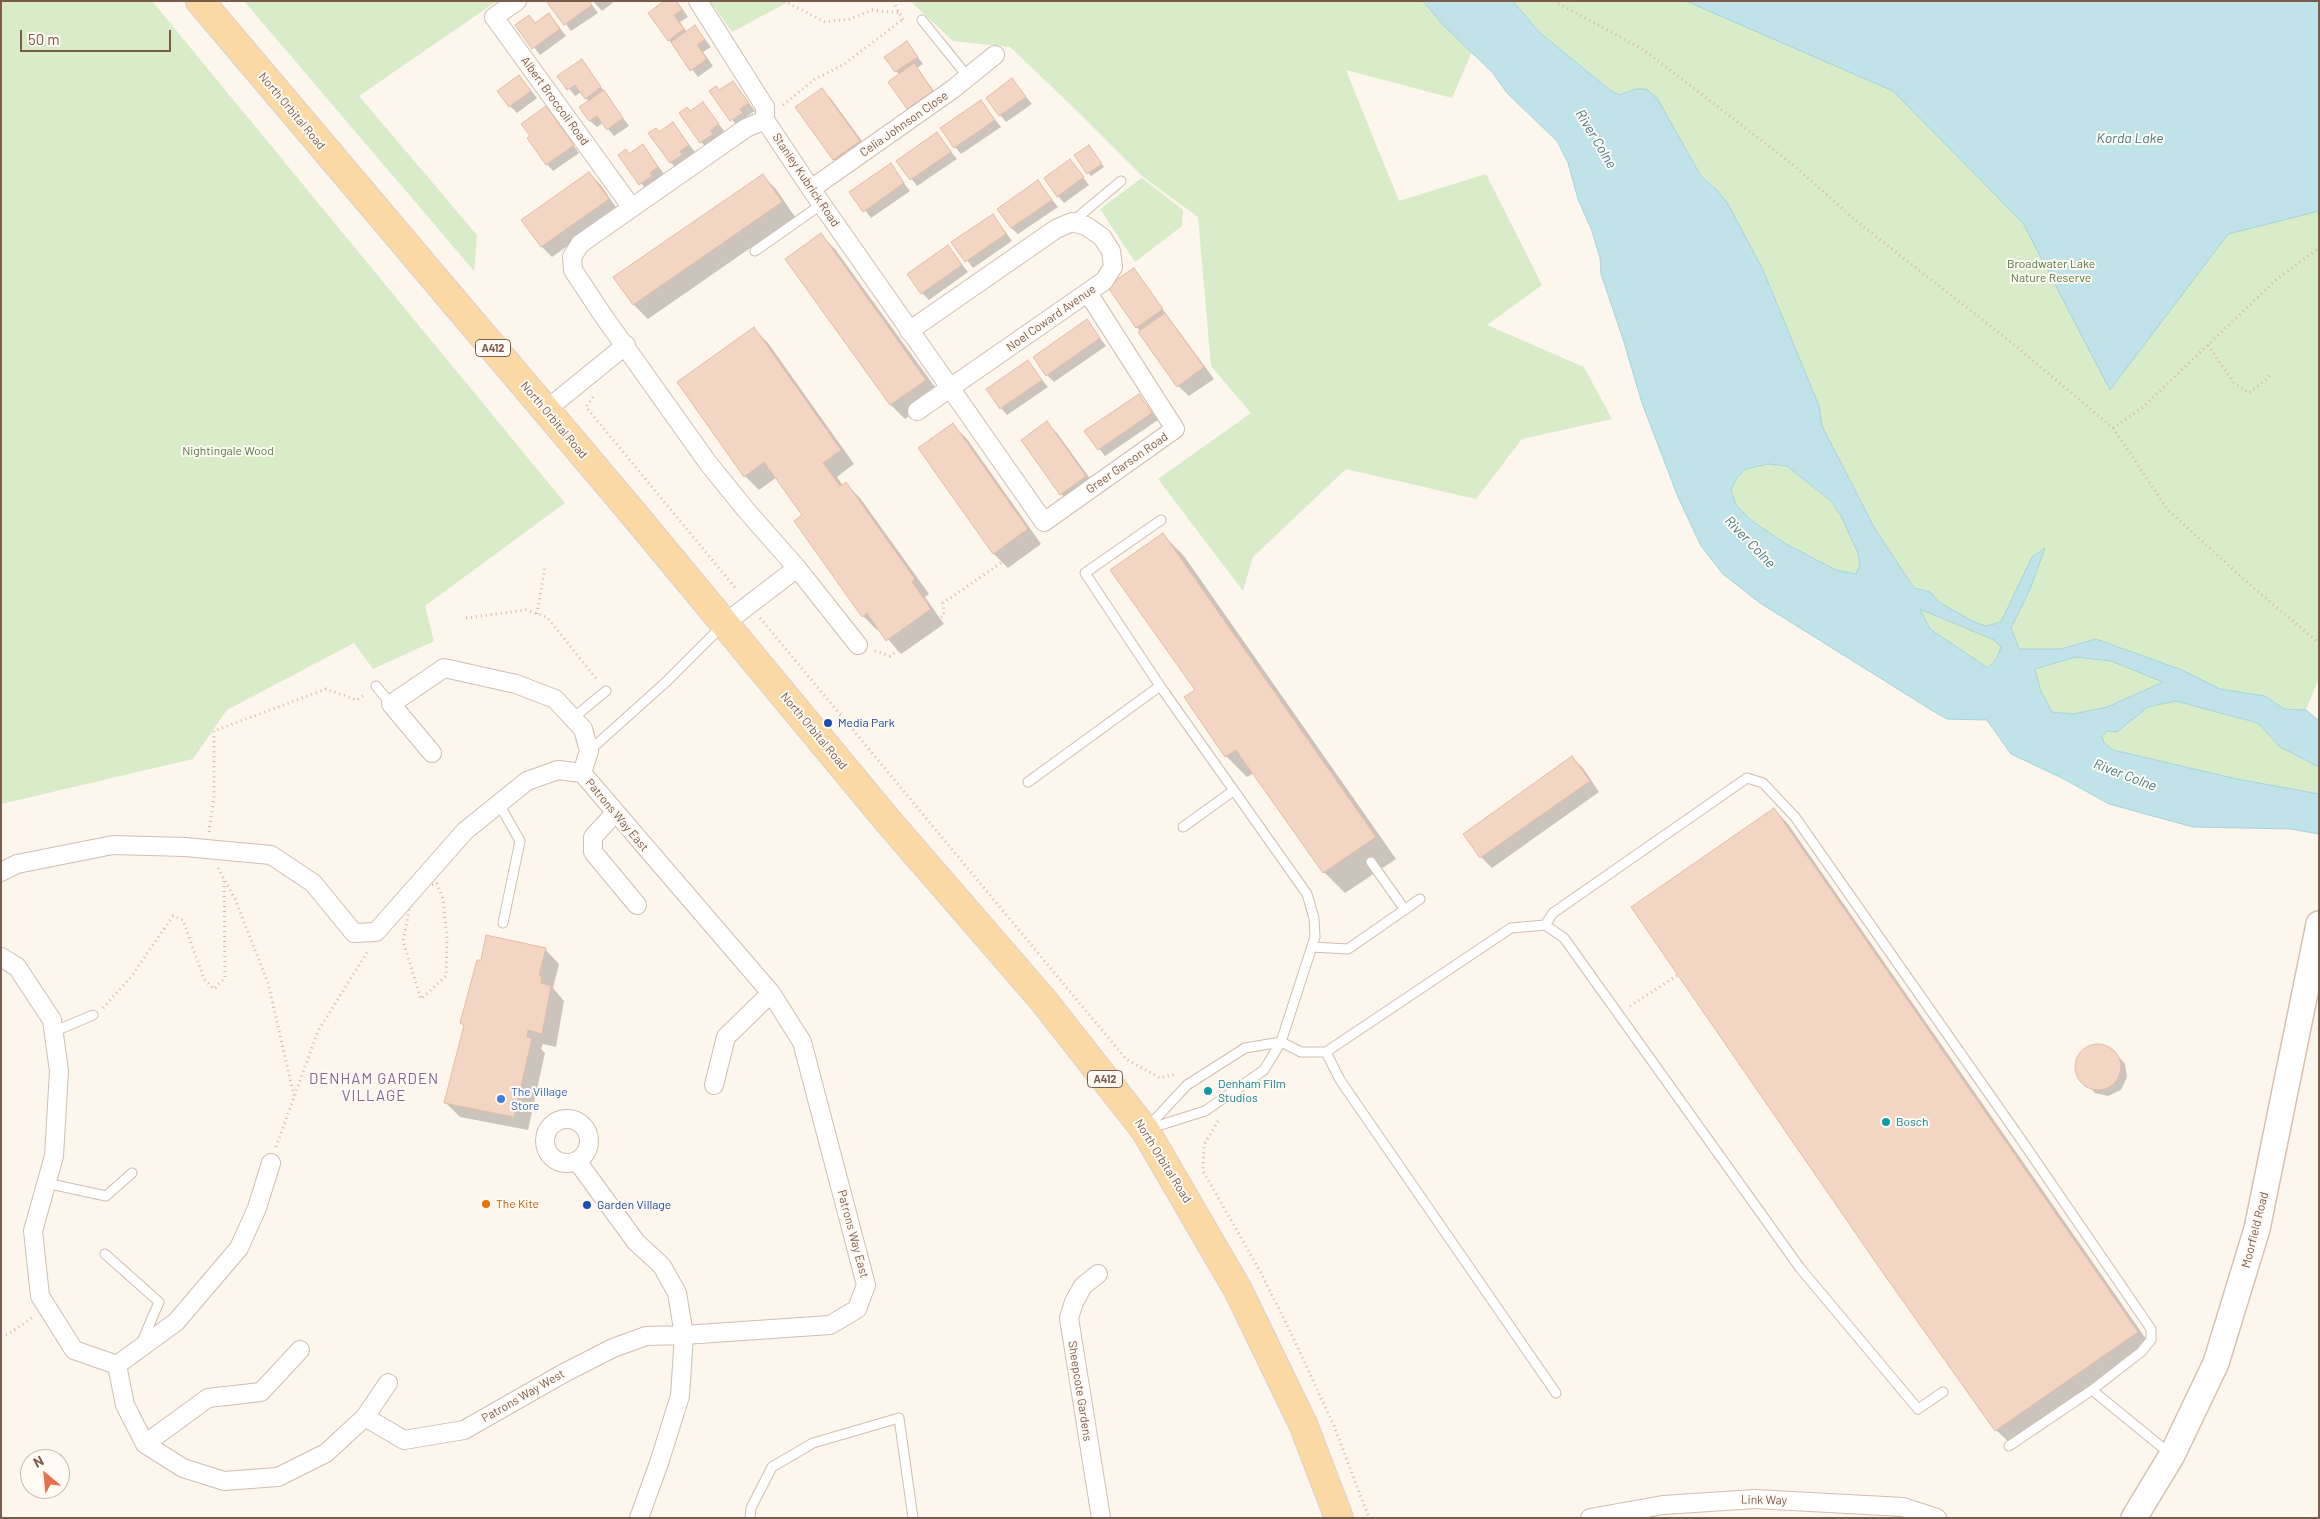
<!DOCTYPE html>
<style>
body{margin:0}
#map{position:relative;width:2320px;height:1519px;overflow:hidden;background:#fdf6ec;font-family:Barlow,sans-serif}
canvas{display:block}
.frame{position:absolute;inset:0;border:2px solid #7a5c4d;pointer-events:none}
.north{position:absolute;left:20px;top:1449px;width:50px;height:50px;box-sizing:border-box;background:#fffaf3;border:1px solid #cabbb1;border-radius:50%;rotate:332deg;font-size:14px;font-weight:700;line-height:20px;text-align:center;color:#7a5c4d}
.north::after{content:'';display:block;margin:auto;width:18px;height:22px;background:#e76f51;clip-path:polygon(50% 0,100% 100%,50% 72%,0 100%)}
.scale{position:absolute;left:20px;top:30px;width:151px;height:22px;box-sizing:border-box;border:2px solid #7a5c4d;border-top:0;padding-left:6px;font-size:15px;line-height:18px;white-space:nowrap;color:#7a5c4d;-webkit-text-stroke:4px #fffaf3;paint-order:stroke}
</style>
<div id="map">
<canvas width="2320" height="1519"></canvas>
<div class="frame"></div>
<div class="north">N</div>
<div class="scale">50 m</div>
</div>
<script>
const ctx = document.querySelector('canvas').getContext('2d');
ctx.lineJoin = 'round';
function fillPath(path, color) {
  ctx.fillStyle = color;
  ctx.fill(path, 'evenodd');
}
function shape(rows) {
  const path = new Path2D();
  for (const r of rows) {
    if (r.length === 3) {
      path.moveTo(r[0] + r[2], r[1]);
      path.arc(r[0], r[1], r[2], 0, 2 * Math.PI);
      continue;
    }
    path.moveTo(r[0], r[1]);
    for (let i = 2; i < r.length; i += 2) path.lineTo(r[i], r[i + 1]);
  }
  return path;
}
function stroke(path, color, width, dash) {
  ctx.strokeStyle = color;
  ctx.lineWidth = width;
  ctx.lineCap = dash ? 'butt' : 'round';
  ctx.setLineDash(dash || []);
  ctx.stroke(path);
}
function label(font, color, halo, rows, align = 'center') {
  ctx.font = font + ' Barlow,sans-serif';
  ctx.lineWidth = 4;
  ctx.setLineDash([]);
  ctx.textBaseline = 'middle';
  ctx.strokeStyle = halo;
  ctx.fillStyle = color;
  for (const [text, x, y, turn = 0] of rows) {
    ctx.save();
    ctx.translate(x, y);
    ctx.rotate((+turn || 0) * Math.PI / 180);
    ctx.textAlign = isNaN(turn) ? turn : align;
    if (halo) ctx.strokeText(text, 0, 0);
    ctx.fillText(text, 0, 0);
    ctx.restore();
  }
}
const green = shape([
 [1,1,152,1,565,503,425,606,434,641,373,669,354,643,227,710,193,759,1,804],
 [244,1,497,1,359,96,477,235,474,271],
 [710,1,790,1,732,32],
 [910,1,1424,1,1472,52,1452,98,1346,70,1399,201,1486,174,1542,285,1487,325,1584,367,1612,419,1522,439,1476,499,1346,469,1253,557,1243,591,1158,479,1251,413,1211,366,1198,217,1142,176,1074,108,1010,47,953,41],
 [1513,1,2319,1,2319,678,2306,710,2284,709,2265,696,2220,689,2182,670,2096,639,2061,649,2019,649,2011,628,2030,589,2032,557,2002,622,1986,626,1974,622,1939,602,1930,592,1914,588,1875,529,1822,426,1819,406,1763,270,1717,190,1701,176,1685,146,1635,89,1619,95,1611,91,1539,32],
 [1142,178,1183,210,1182,226,1135,262,1100,209],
 [1768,464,1787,466,1831,501,1841,516,1858,553,1860,564,1856,574,1836,570,1786,544,1752,521,1736,505,1731,490,1737,477,1746,469],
 [1920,608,1994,640,2002,647,1997,658,1988,668,1929,629],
 [2076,657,2111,661,2164,682,2107,707,2073,714,2052,712,2040,689,2035,669],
 [2176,701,2258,723,2280,747,2319,767,2319,794,2237,779,2113,750,2104,743,2102,736,2108,731,2117,732,2148,707]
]);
const water = shape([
 [1423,1,1513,1,1539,32,1611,91,1619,95,1635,89,1646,89,1657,98,1701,176,1717,190,1728,204,1763,270,1819,406,1822,426,1875,529,1914,588,1930,592,1939,602,1974,622,1986,626,2001,622,2032,557,2045,548,2030,589,2011,628,2019,649,2061,649,2096,639,2182,670,2220,689,2265,696,2284,709,2306,710,2319,721,2319,767,2280,747,2258,723,2176,701,2148,707,2117,732,2108,731,2102,736,2104,743,2113,750,2237,779,2319,794,2319,834,2291,829,2193,827,2109,804,2064,779,2011,754,1987,720,1947,719,1933,711,1760,603,1723,574,1701,546,1678,497,1642,403,1623,339,1601,274,1600,258,1592,231,1578,199,1568,163,1557,141,1507,93,1492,72,1445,27,1423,1],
 [1768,464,1787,466,1831,501,1841,516,1858,553,1860,564,1856,574,1836,570,1786,544,1752,521,1736,505,1731,490,1737,477,1746,469,1768,464],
 [1920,609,1994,640,2001,647,1997,658,1988,668,1930,629,1920,609],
 [2076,657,2111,661,2163,682,2107,707,2073,714,2052,712,2040,689,2035,669,2076,657],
 [1686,1,2319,1,2319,211,2228,234,2110,390,2023,223,1893,91,1686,1]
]);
const shadow = shape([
 [549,1,589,1,598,13,571,31],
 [593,1,615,1,602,11],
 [667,1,676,1,679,4,688,17,680,22,687,32,695,27,711,47,703,52,713,66,698,77,669,40],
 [549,14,566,36,540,55,517,25,529,17,536,24],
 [907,43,923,64,917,68,939,98,915,115,890,82,899,75,896,71],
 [582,61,629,126,614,136,603,123,597,127,590,121,581,108,589,102,581,92,575,96,559,76],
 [519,76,537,98,517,113,510,106],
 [1012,80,1032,104,1006,122,1000,115],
 [733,82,755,111,746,117,749,120,738,127,710,92,720,91],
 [822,90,832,100,870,152,845,170,834,160,797,107],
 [981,102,1001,127,961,154,955,147],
 [703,104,725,132,716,138,719,141,708,149,701,142,690,113],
 [546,108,579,153,553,171,547,164],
 [673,124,695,152,686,159,688,162,677,169,671,163,660,133],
 [937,134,957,159,917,186,898,161],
 [643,146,664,174,656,180,658,183,647,191,620,155,630,155],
 [1092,150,1104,167,1091,176,1076,156],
 [1070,161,1089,185,1064,203,1058,196],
 [890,165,910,191,871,218,851,192],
 [589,173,600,184,618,210,552,257,542,247,523,220],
 [762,175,776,189,795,217,648,319,634,305,615,277],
 [1038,182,1058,207,1018,234,1011,228],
 [993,215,1012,241,973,268,953,242],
 [821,235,835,249,940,394,905,419,891,405,787,259],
 [948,247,968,272,929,300,922,293],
 [1133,269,1214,379,1189,396,1178,386,1109,287],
 [1087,321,1106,346,1054,382,1047,375],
 [754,329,768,343,854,464,837,477,843,486,846,484,860,498,929,594,925,597,944,624,901,654,879,629,877,630,863,616,804,515,777,477,759,490,745,476],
 [1028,362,1048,387,1007,415,1001,408],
 [1139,395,1158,420,1105,456,1086,432],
 [1047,423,1057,433,1096,487,1071,505,1061,494],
 [953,425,967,439,1041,544,1008,568,994,554,920,448],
 [1163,535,1184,556,1396,859,1345,893,1324,872,1254,773,1247,777,1226,756,1186,697,1197,690],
 [1572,758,1583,768,1599,792,1492,868,1481,857],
 [1774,809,1788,824,2151,1346,2011,1444,1996,1430,1882,1269],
 [545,949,559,964,553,988,564,1001,556,1047,543,1044,541,1049,545,1053,528,1130,460,1117,446,1103,465,1026,462,1023],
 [2100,1046,2113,1051,2120,1058,2125,1064,2127,1077,2121,1090,2108,1096,2095,1093,2078,1074,2077,1067,2081,1054,2087,1049]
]);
const building = shape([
 [546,1,589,1,592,5,564,25,546,1],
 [664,1,676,1,682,10,674,15,684,29,668,41,648,13,664,1],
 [549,13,560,29,532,49,515,25,529,15,535,23,549,13],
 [695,25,705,40,697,45,707,59,690,71,671,42,695,25],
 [907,41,918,57,895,72,884,57,907,41],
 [582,59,601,87,585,99,575,85,567,90,557,76,582,59],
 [914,63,933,91,907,109,888,82,914,63],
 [519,75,531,91,509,107,497,91,519,75],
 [1012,78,1026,97,999,116,986,98,1012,78],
 [733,81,749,103,740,109,743,113,730,121,709,91,716,86,719,90,733,81],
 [822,88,860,141,833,160,795,107,822,88],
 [604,90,623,118,607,130,597,116,589,121,579,107,604,90],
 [981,100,995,120,954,148,940,128,981,100],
 [703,102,719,124,710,131,713,134,700,143,679,113,687,107,690,111,703,102],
 [546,106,574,145,546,165,527,138,530,136,521,124,546,106],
 [673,122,689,145,680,151,682,155,670,163,648,133,656,128,659,132,673,122],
 [937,132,951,152,910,180,896,161,937,132],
 [643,144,658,167,650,173,652,176,639,185,618,155,626,149,629,154,643,144],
 [1089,145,1102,164,1087,174,1074,155,1089,145],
 [1070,159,1084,177,1057,197,1044,178,1070,159],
 [891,163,904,183,863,212,849,192,891,163],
 [589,172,609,199,541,247,521,220,589,172],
 [763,174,782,202,633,305,613,277,763,174],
 [1038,180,1052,200,1011,228,997,209,1038,180],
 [993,214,1006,234,965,262,951,242,993,214],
 [821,233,926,380,890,405,785,259,821,233],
 [948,245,962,265,921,294,907,274,948,245],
 [1134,268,1163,309,1136,328,1107,286,1134,268],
 [1165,313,1204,367,1177,387,1138,332,1165,313],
 [1087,319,1100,338,1046,376,1033,357,1087,319],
 [754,327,841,450,823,463,840,486,846,482,915,579,912,582,931,609,886,641,867,613,862,617,794,521,802,515,764,462,744,477,677,382,754,327],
 [1028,360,1042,380,1000,409,986,389,1028,360],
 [1139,394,1152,413,1098,450,1084,431,1139,394],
 [1047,421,1086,476,1060,495,1021,440,1047,421],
 [953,423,1028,529,993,554,918,448,953,423],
 [1163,533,1376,837,1323,873,1236,750,1225,757,1184,697,1195,690,1110,570,1163,533],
 [1572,756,1590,781,1480,858,1463,834,1572,756],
 [1774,808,2138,1332,1995,1431,1881,1270,1631,907,1774,808],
 [486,935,546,948,539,975,542,976,541,983,551,986,542,1034,528,1030,527,1037,532,1038,514,1117,444,1103,464,1025,460,1023,477,960,481,960,486,935],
 [2098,1067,23]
]);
const path = shape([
 [784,1,825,22,850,19,872,10,899,13],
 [893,1,903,20],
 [1554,1,1644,50,1792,164,1860,224,2012,343,2113,428,2168,510,2250,585,2319,643],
 [783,105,815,79,843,65,902,20],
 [2208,345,2234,383,2249,393,2271,375],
 [593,397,586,407,737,590],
 [2113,428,2143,407,2278,278,2319,248],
 [537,614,545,567],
 [466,618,526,610,547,617,598,681],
 [760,618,1126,1059,1160,1078,1176,1074],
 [875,651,890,656,944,615,943,603,1037,538],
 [209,832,214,796,214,731,326,689,357,700,365,694],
 [218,868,235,899,268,983,294,1096],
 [437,883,443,899,447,939,446,976,421,999,403,941,413,891,437,883],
 [1630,1006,1678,975],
 [103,1008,131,977,173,916,183,920,204,979,214,989,225,978,224,880],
 [1218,1121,1204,1145,1203,1171,1260,1271,1292,1335,1334,1426,1369,1518],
 [276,1147,318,1031,368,951],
 [1,1334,7,1335,33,1317]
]);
const lane = shape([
 [922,20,968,77],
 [1072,222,1121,181],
 [755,251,822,204],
 [376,686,391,704],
 [573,718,606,691],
 [589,751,666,682,722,626],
 [1028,782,1160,686],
 [499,804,520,841,503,923],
 [1183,827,1233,791],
 [1371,862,1405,910],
 [1545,925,1553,913,1747,778,1763,783,1795,817,2020,1138,2151,1329,2151,1340,2141,1352,2092,1390,2009,1446],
 [1312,947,1348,949,1420,899],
 [53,1032,93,1015],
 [1326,1052,1340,1080,1556,1393],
 [1147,1128,1187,1085,1245,1048,1281,1042,1301,1052,1326,1052,1511,928,1545,925,1564,938,1800,1268,1918,1409,1943,1392],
 [1148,1129,1205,1111,1264,1070,1281,1042,1315,937,1314,918,1307,894,1160,686,1085,573,1161,520],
 [46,1183,106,1196,132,1173],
 [105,1254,159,1302,141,1344],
 [2092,1390,2169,1453],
 [750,1518,751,1508,772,1467,813,1443,899,1418,913,1518]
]);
const street = shape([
 [517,1,494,17,632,208],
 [698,1,765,107,765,120],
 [811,189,953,89,995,55],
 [909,331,1056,229,1072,222,1086,226,1102,237,1111,251,1113,267,1104,281,917,411],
 [546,410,626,345],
 [724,624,797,568],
 [858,645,797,568,746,510,708,463,602,314,573,270,572,257,580,244,746,128,765,120,811,189,1044,522,1175,429,1088,293],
 [432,753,391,704,444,668,516,684,555,699,583,729,589,751,582,773],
 [615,813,593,837,593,852,637,905],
 [1,872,17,864,113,845,185,847,271,855,313,883,354,933,376,932,465,831,527,781,558,770,582,773,771,993,802,1042,866,1285,857,1309,830,1325,684,1335,646,1336,613,1348,564,1373,464,1430,404,1440,365,1417],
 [1,957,17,967,52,1020,59,1071,54,1156,33,1231,40,1296,74,1350,117,1365],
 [714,1085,726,1037,771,993],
 [567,1141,22],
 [577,1161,636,1242,662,1266,677,1293,684,1335,680,1396,659,1463,639,1518],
 [1098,1274,1083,1286,1074,1302,1069,1318,1101,1518],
 [117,1365,125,1405,145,1444,183,1468,224,1481,278,1477,326,1453,365,1417,388,1383],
 [117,1365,176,1322,239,1248,257,1208,271,1163],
 [145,1444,208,1398,261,1392,300,1350],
 [1590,1518,1663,1505,1755,1499,1903,1507,1937,1518]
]);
const secondary = shape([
 [2134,1518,2172,1455,2216,1363,2257,1229,2319,924]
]);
const primary = shape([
 [200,1,632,512,888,821,1043,1000,1145,1130,1238,1290,1303,1424,1339,1518]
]);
const markers = [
 [828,723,5,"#1a4fb4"],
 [1208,1091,5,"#0f9aa8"],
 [501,1099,5,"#3f7fe0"],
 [1886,1122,5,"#0f9aa8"],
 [486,1204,5,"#e8710a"],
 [587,1205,5,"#1a4fb4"]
];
const shields = [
 [493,348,35],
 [1105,1079,35]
];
const shieldNames = [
 ["A412",493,348],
 ["A412",1105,1079]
];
const streetNames = [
 ["Albert Broccoli Road",555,101,54],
 ["North Orbital Road",292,111,50],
 ["Celia Johnson Close",904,124,-35],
 ["Stanley Kubrick Road",806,180,56],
 ["Noel Coward Avenue",1051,318,-35],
 ["North Orbital Road",554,420,50],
 ["Greer Garson Road",1127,463,-35],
 ["North Orbital Road",814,731,50],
 ["Patrons Way East",617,815,50],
 ["North Orbital Road",1163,1161,58],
 ["Moorfield Road",2255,1230,-76],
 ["Patrons Way East",853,1234,75],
 ["Sheepcote Gardens",1080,1391,81],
 ["Patrons Way West",523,1396,-30],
 ["Link Way",1764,1500,1]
];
const parkNames = [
 ["Broadwater Lake",2051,264],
 ["Nature Reserve",2051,278],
 ["Nightingale Wood",228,451]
];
const transitNames = [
 ["Media Park",838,723],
 ["Garden Village",597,1205]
];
const cultureNames = [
 ["Denham Film",1218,1084],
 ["Studios",1218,1098],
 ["Bosch",1896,1122]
];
const shopNames = [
 ["The Village",511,1092],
 ["Store",511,1106]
];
const foodNames = [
 ["The Kite",496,1204]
];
const waterNames = [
 ["Korda Lake",2130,138],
 ["River Colne",1596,139,59],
 ["River Colne",1750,542,46],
 ["River Colne",2125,775,21]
];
const quarterNames = [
 ["DENHAM GARDEN",374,1079],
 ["VILLAGE",374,1096]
];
fillPath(green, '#d8ecc9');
fillPath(water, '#bfe3e8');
stroke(water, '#a5d3da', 1);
fillPath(shadow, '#0003');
fillPath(building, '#f3d5c3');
stroke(building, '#e6bba3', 1);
stroke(lane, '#d1beb0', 11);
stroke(street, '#d1beb0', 20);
stroke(secondary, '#d6c0b0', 28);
stroke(primary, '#dad1cd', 30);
stroke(path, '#d9b8a5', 3, [1, 4]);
stroke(lane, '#fff', 9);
stroke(street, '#fff', 18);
stroke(secondary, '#fff', 25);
stroke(primary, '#fbd9a5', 28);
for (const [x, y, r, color] of markers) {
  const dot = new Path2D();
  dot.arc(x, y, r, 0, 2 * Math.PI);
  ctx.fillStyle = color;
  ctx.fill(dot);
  stroke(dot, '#fffaf3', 2);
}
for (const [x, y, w] of shields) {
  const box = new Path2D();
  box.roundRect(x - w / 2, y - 8.5, w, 17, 4);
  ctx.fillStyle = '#fffaf3';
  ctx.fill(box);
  stroke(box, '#7a5c4d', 1);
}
label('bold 11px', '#7a5c4d', null, shieldNames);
label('12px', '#7a5c4d', '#fffaf3', streetNames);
label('12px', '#537a41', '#fffaf3', parkNames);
label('12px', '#164399', '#fffaf3', transitNames, 'left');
label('12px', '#0d838f', '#fffaf3', cultureNames, 'left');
label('12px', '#366cbe', '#fffaf3', shopNames, 'left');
label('12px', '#c56008', '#fffaf3', foodNames, 'left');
label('italic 14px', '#437c86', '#fffaf3', waterNames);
ctx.letterSpacing = '1px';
label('15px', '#846695', '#fffaf3', quarterNames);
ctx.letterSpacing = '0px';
</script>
